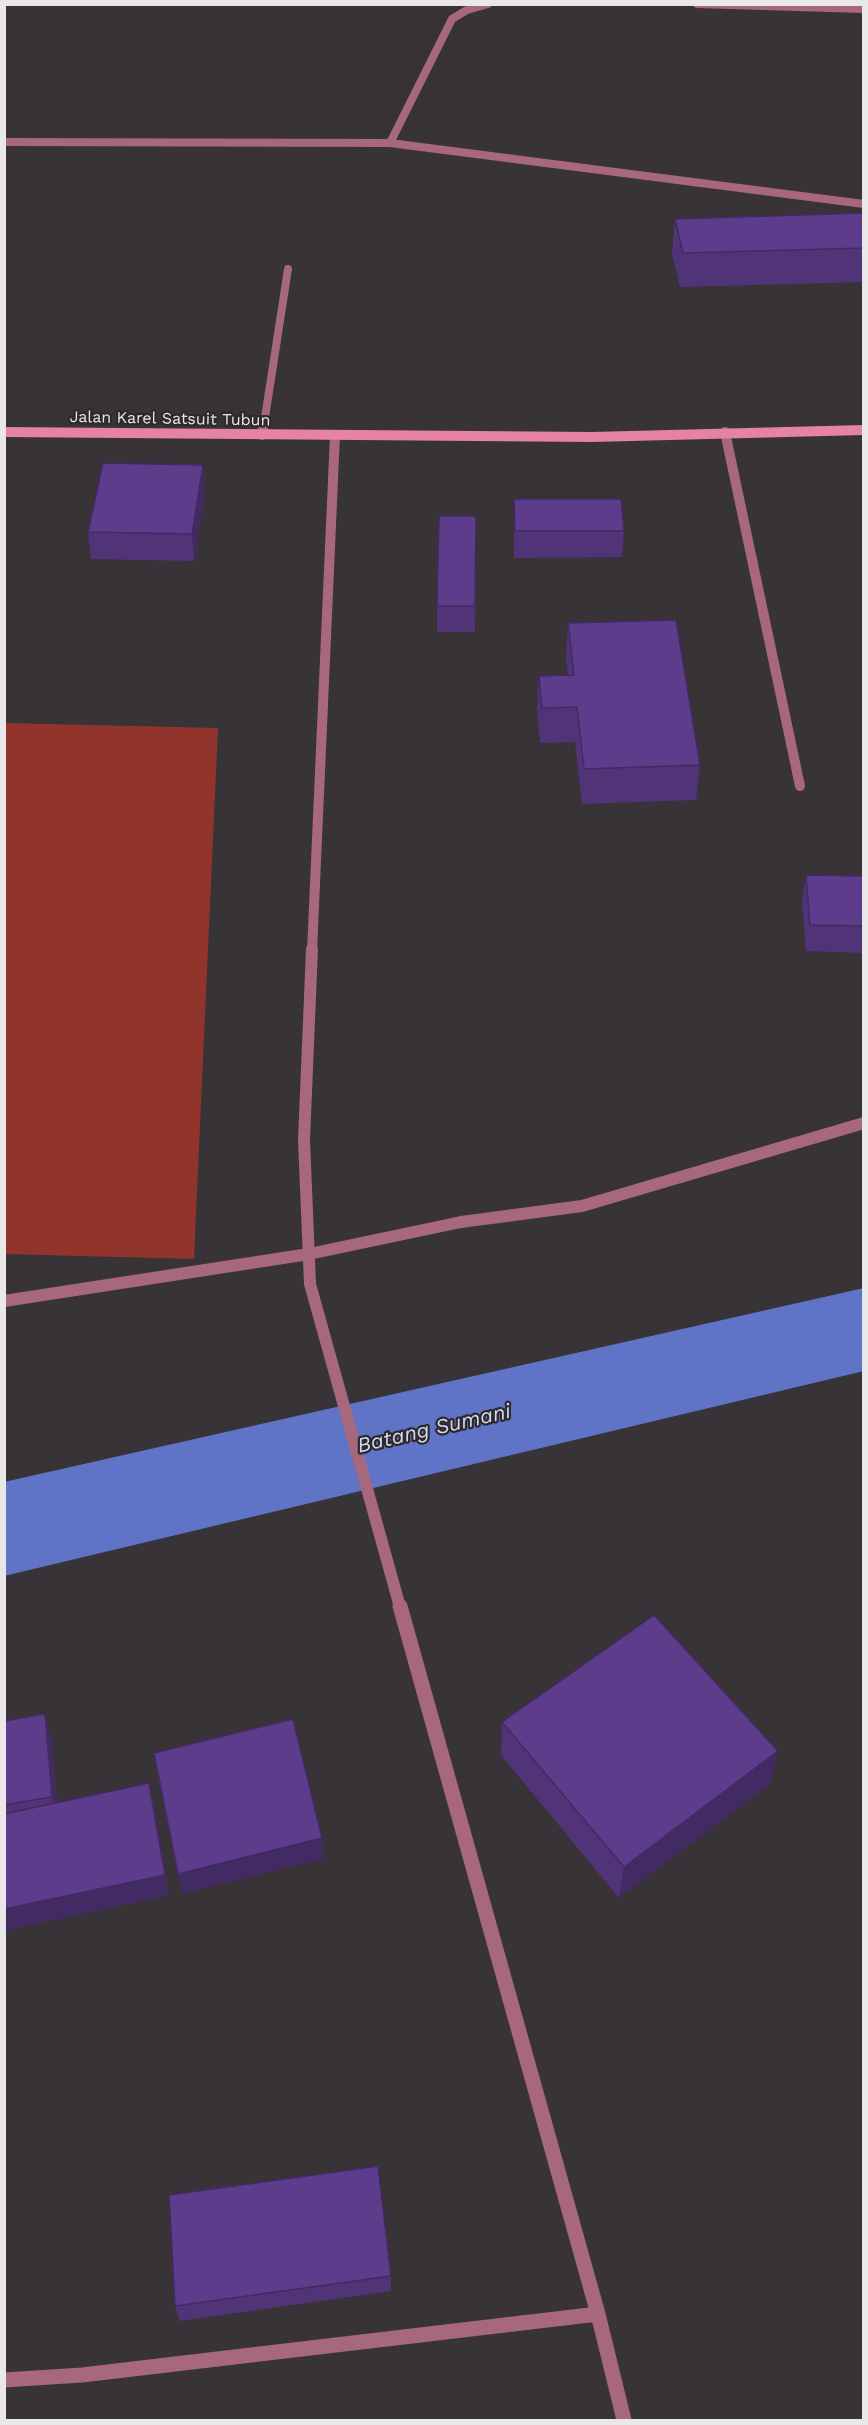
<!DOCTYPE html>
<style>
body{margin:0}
#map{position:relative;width:868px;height:2425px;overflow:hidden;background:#383337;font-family:"Work Sans",sans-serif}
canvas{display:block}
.frame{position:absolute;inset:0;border:6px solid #eae7e9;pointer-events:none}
</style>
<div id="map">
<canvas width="868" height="2425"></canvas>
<div class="frame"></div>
</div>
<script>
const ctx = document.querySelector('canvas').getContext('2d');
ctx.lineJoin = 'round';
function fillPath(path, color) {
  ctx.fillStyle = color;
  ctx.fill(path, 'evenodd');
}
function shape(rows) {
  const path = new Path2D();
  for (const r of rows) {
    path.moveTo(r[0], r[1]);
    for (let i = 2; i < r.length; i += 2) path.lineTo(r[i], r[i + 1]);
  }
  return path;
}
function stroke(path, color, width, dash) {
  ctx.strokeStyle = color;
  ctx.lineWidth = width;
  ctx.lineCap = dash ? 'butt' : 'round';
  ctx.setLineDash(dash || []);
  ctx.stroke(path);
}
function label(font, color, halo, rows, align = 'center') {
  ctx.font = font + ' "Work Sans",sans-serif';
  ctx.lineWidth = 4.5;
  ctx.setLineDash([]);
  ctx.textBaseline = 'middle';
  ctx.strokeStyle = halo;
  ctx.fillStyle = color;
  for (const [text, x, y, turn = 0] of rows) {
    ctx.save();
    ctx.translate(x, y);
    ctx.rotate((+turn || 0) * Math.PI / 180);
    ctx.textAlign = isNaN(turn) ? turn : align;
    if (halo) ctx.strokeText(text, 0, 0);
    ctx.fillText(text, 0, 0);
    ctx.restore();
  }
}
const green = shape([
 [5,723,218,728,194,1259,5,1254]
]);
const river = shape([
 [864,1288,864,1371,4,1576,4,1482,864,1288]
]);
const lane = shape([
 [4,1301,309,1254,461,1222,582,1206,864,1123]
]);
const streetFar3 = shape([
 [697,4,864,9],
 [4,142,390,143,864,204],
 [390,143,452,19,467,10,488,4],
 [264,424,288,269]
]);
const streetFar2 = shape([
 [725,432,800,786],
 [262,435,264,422],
 [312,951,335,435]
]);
const streetFar1 = shape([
 [312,949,304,1140,310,1284,400,1607]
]);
const street = shape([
 [400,1606,598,2314,624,2420],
 [4,2380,82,2375,598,2314]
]);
const secondary = shape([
 [4,432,592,437,864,430]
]);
const wall = shape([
 [864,213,864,282,680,287,672,253,675,219],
 [203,465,205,491,194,561,91,559,88,532],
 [514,499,624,531,622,557,514,558],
 [476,516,475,632,437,632,437,606],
 [568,623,700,765,696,800,582,804,575,742,540,743,537,711,539,676,568,675,566,658],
 [806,875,864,876,864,953,806,951,802,901],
 [4,1721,51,1736,57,1803,154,1804,169,1895,4,1931],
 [502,1722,770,1784,619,1898,501,1755],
 [391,2276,391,2291,180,2321,175,2306]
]);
const shadedWall = shape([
 [203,465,205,491,194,561,192,534],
 [45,1714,51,1736,58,1818,52,1797],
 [778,1751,770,1784,619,1898,624,1867],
 [149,1783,154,1804,169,1895,4,1931,4,1909],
 [322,1838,324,1859,182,1894,178,1874]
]);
const building = shape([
 [864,213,864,248,683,253,675,219,864,213],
 [103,463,203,465,192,534,88,532,103,463],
 [514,499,621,499,624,531,515,531,514,499],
 [439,516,476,516,475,606,437,606,439,516],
 [676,620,700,765,584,769,577,707,542,708,539,676,574,675,568,623,676,620],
 [806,875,864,876,864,926,810,925,806,875],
 [654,1615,778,1751,624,1867,502,1722,654,1615],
 [45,1714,52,1797,4,1805,4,1721,45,1714],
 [293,1719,322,1838,178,1874,154,1753,293,1719],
 [149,1783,165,1875,4,1909,4,1814,149,1783],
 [378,2166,391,2276,175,2306,169,2195,378,2166]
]);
const farStreetnames = [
 ["Jalan Karel Satsuit Tubun",170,419,1]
];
const waterNames = [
 ["Batang Sumani",434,1429,-13]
];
fillPath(green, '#91352c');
fillPath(river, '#6074c7');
stroke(lane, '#a7677c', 12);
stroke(streetFar3, '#a7677c', 8);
stroke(streetFar2, '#a7677c', 10);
stroke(streetFar1, '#a7677c', 12);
stroke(street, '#a7677c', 15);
stroke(secondary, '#e682a3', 10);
fillPath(wall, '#513478');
fillPath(shadedWall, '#422a62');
fillPath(building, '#5e3c8c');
stroke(building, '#422a62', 1.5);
label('16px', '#eae7e9', '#2e292d', farStreetnames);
label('italic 21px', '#d3daf1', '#2e292d', waterNames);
</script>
